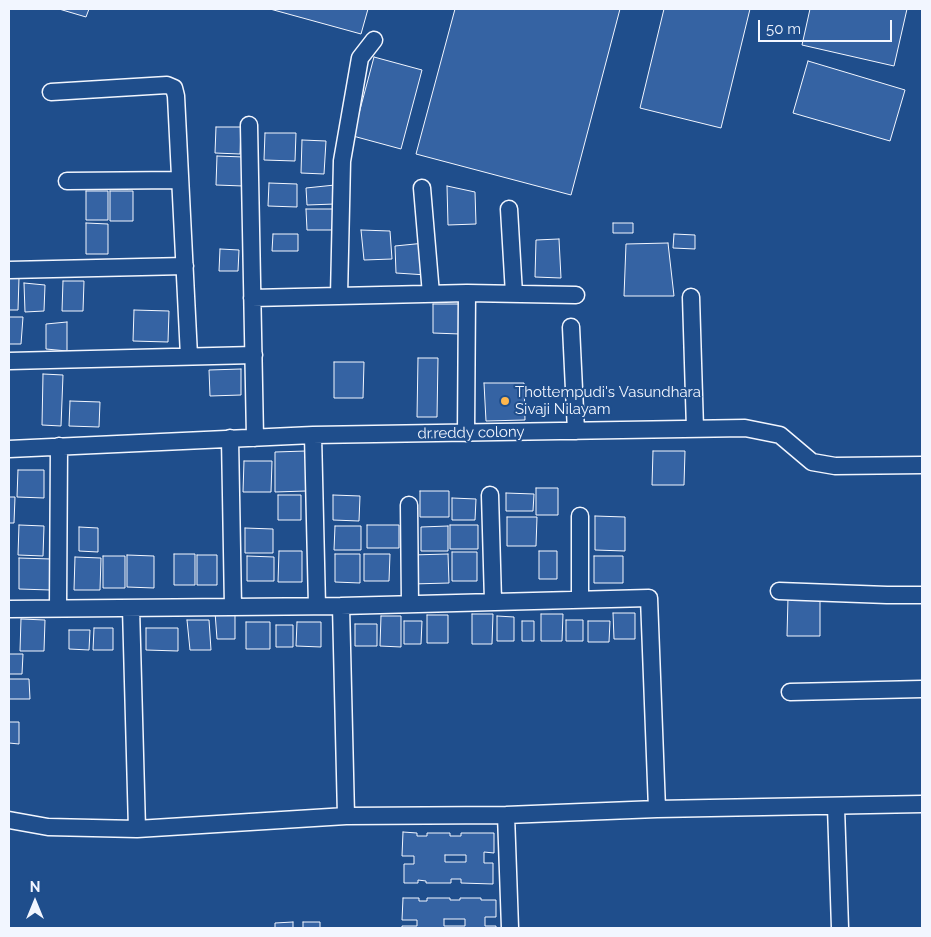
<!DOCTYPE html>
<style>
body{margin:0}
#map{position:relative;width:931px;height:937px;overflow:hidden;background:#1f4e8c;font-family:Raleway,sans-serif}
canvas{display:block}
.frame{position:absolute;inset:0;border:10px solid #f2f6ff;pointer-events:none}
.north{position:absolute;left:10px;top:877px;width:50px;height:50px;-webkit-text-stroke:4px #1f4e8c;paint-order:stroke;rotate:0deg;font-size:14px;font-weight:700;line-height:20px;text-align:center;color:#f2f6ff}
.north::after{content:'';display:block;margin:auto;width:18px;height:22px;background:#f2f6ff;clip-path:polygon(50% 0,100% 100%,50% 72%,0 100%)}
.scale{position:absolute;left:758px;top:20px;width:134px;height:22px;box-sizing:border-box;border:2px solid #f2f6ff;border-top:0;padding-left:6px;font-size:15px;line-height:18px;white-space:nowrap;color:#f2f6ff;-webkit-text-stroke:4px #1f4e8c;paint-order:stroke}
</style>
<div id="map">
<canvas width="931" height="937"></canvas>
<div class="frame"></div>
<div class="north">N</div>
<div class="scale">50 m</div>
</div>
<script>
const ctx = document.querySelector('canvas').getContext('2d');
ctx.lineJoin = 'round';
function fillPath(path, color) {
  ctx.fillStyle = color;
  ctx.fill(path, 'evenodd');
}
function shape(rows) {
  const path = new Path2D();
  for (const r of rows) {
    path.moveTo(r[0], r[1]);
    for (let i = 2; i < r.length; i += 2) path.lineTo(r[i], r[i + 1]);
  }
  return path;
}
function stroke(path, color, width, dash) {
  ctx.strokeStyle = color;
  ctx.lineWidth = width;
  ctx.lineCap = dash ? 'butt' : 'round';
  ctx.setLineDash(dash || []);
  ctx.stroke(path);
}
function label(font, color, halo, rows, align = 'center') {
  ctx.font = font + ' Raleway,sans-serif';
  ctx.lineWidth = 4;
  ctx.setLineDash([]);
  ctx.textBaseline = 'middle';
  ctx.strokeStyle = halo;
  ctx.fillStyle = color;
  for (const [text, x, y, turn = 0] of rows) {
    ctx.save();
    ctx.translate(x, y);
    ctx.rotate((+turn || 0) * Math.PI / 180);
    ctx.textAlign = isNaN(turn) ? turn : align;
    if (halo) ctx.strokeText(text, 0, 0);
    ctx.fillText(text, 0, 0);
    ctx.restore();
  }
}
const building = shape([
 [59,9,89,9,86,17,59,9],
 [270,9,368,9,361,34,270,9],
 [455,9,620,9,571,195,416,154,455,9],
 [664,9,750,9,721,128,640,108,664,9],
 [810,9,907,9,894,66,802,45,810,9],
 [374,57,422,70,401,149,353,136,374,57],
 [808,61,905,90,890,141,793,113,808,61],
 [216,127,241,127,240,154,215,153,216,127],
 [265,133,296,133,295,161,264,160,265,133],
 [302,140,326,141,324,174,301,173,302,140],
 [217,156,244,157,243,186,216,185,217,156],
 [269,183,297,184,297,207,268,206,269,183],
 [335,185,335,204,307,205,306,188,335,185],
 [447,186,475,192,476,224,448,225,447,186],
 [86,191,108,191,108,220,86,220,86,191],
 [110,191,133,191,133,221,110,221,110,191],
 [306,209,334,209,336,230,307,230,306,209],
 [86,223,108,224,108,254,86,254,86,223],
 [613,223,633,223,633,233,613,233,613,223],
 [361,230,390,231,392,259,364,260,361,230],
 [273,234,298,234,298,251,272,251,273,234],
 [674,234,695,235,695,249,673,248,674,234],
 [559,239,561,278,535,277,536,240,559,239],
 [425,243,427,275,396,273,395,246,425,243],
 [668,243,674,296,624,296,626,244,668,243],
 [220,249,239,250,238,271,219,271,220,249],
 [9,278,19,278,18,310,9,310,9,278],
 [63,281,84,281,83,311,62,311,63,281],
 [24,283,45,285,44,311,25,312,24,283],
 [433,304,461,304,460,334,433,333,433,304],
 [134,310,169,311,168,342,133,341,134,310],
 [9,317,23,317,21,344,9,344,9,317],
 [67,322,67,351,46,349,46,324,67,322],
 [418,358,438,358,437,417,417,417,418,358],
 [334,362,364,362,363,398,334,398,334,362],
 [241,369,241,395,210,396,209,370,241,369],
 [43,374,63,375,61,426,42,425,43,374],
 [484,383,524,383,525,420,486,421,484,383],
 [70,401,100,402,99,427,69,426,70,401],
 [306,451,306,491,275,492,275,452,306,451],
 [653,451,685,451,684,485,652,485,653,451],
 [244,461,272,461,271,492,243,492,244,461],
 [18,470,44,470,44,498,17,497,18,470],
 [536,488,558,488,558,515,536,515,536,488],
 [420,491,449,491,449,517,420,517,420,491],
 [506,493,534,494,533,511,506,511,506,493],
 [278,495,301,495,301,520,278,520,278,495],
 [333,495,360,496,359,521,333,520,333,495],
 [9,497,15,497,14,523,9,523,9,497],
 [452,498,476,499,475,520,452,520,452,498],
 [595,516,625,517,625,551,595,550,595,516],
 [507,517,537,517,536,546,507,546,507,517],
 [19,525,44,526,43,556,18,555,19,525],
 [367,525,399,525,399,548,367,548,367,525],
 [450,525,478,525,478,549,450,549,450,525],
 [335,526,361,526,361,550,334,550,335,526],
 [448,526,448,551,421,551,421,527,448,526],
 [79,527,98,528,98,552,79,551,79,527],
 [245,528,273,529,273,553,245,553,245,528],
 [279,551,302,551,302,582,278,582,279,551],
 [539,551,557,551,557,579,539,579,539,551],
 [452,552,477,552,477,581,452,581,452,552],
 [174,554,195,554,195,585,174,585,174,554],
 [335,554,360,554,360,583,335,582,335,554],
 [364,554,390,554,389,581,364,581,364,554],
 [448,554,449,583,412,584,411,555,448,554],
 [127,555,154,556,154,588,127,587,127,555],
 [197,555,217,555,217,585,197,585,197,555],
 [103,556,125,556,125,588,103,588,103,556],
 [247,556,274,557,274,581,247,581,247,556],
 [594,556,623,556,623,583,594,583,594,556],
 [75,557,101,558,100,590,74,590,75,557],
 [19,558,51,559,50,590,19,589,19,558],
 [788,598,820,598,820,636,787,636,788,598],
 [215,612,235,613,235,639,217,639,215,612],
 [613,613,635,613,635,639,614,639,613,613],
 [472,614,493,614,492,644,472,644,472,614],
 [541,614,563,614,562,641,541,641,541,614],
 [427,615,448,615,448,643,427,643,427,615],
 [381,616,401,616,401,647,380,646,381,616],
 [497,616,514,617,514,641,497,641,497,616],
 [21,619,45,620,44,651,20,651,21,619],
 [187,620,209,620,211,650,190,650,187,620],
 [566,620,583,620,583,641,566,641,566,620],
 [404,621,422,621,421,644,404,644,404,621],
 [522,621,534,621,534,641,522,641,522,621],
 [588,621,610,621,609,642,588,642,588,621],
 [246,622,270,622,270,649,246,649,246,622],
 [297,622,321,622,321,647,296,646,297,622],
 [355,624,377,624,377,646,355,646,355,624],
 [276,625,293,625,293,647,276,647,276,625],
 [94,628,113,628,113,650,93,650,94,628],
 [146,628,178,628,178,651,146,650,146,628],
 [69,630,90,630,89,650,69,649,69,630],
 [9,654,23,654,22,674,9,674,9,654],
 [9,679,29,679,30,699,9,699,9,679],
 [9,722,19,722,19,744,9,743,9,722],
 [403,832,417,833,417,836,427,836,427,833,450,833,450,836,461,836,461,833,494,833,494,853,484,852,484,863,493,863,493,884,461,883,461,879,451,879,451,883,426,883,426,881,418,880,418,883,404,883,404,864,414,864,414,856,402,856,403,832],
 [445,855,466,855,466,862,445,862,445,855],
 [403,898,419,898,419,901,427,901,427,898,450,898,450,900,460,900,460,898,481,898,481,900,496,900,496,917,485,917,485,926,496,926,496,928,402,928,402,926,417,926,417,920,402,920,403,898],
 [444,919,465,919,465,926,444,926,444,919],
 [293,922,293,928,275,928,275,923,293,922],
 [303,922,320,922,320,928,303,928,303,922]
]);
const minor = shape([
 [51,92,167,85,174,88,176,96,189,356],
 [249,125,255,438],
 [67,181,180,180],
 [422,188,431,294],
 [509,209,514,294],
 [9,270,185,266],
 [339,296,342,161,360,58,374,40],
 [691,297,695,429],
 [252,298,467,293,576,295],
 [571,327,576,431],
 [9,361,254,355],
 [466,433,467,293],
 [313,435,317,606],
 [230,438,233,607],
 [9,449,313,435,745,428,780,435,812,462,835,466,922,465],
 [490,495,493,601],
 [409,505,410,604],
 [580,516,580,599],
 [779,591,887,595,922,595],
 [341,606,346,816],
 [58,608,59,446],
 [131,608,137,829],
 [9,609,341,606,649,598,657,809],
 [790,692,922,689],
 [836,807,840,928],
 [506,815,510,928],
 [9,820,48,827,137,829,346,816,506,815,657,809,922,804]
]);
const markers = [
 [505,401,5,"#ffb74d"]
];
const poiNames = [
 ["Thottempudi's Vasundhara",515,392],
 ["Sivaji Nilayam",515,409]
];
const streetNames = [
 ["dr.reddy colony",471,433,-1]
];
fillPath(building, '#3563a3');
stroke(building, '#f2f6ff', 1);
stroke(minor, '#f2f6ff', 19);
stroke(minor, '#1f4e8c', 16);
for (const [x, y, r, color] of markers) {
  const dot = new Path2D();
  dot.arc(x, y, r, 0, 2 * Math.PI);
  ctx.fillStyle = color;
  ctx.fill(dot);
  stroke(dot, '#1f4e8c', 2);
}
label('15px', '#f2f6ff', '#1f4e8c', poiNames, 'left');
label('15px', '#f2f6ff', '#1f4e8c', streetNames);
</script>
